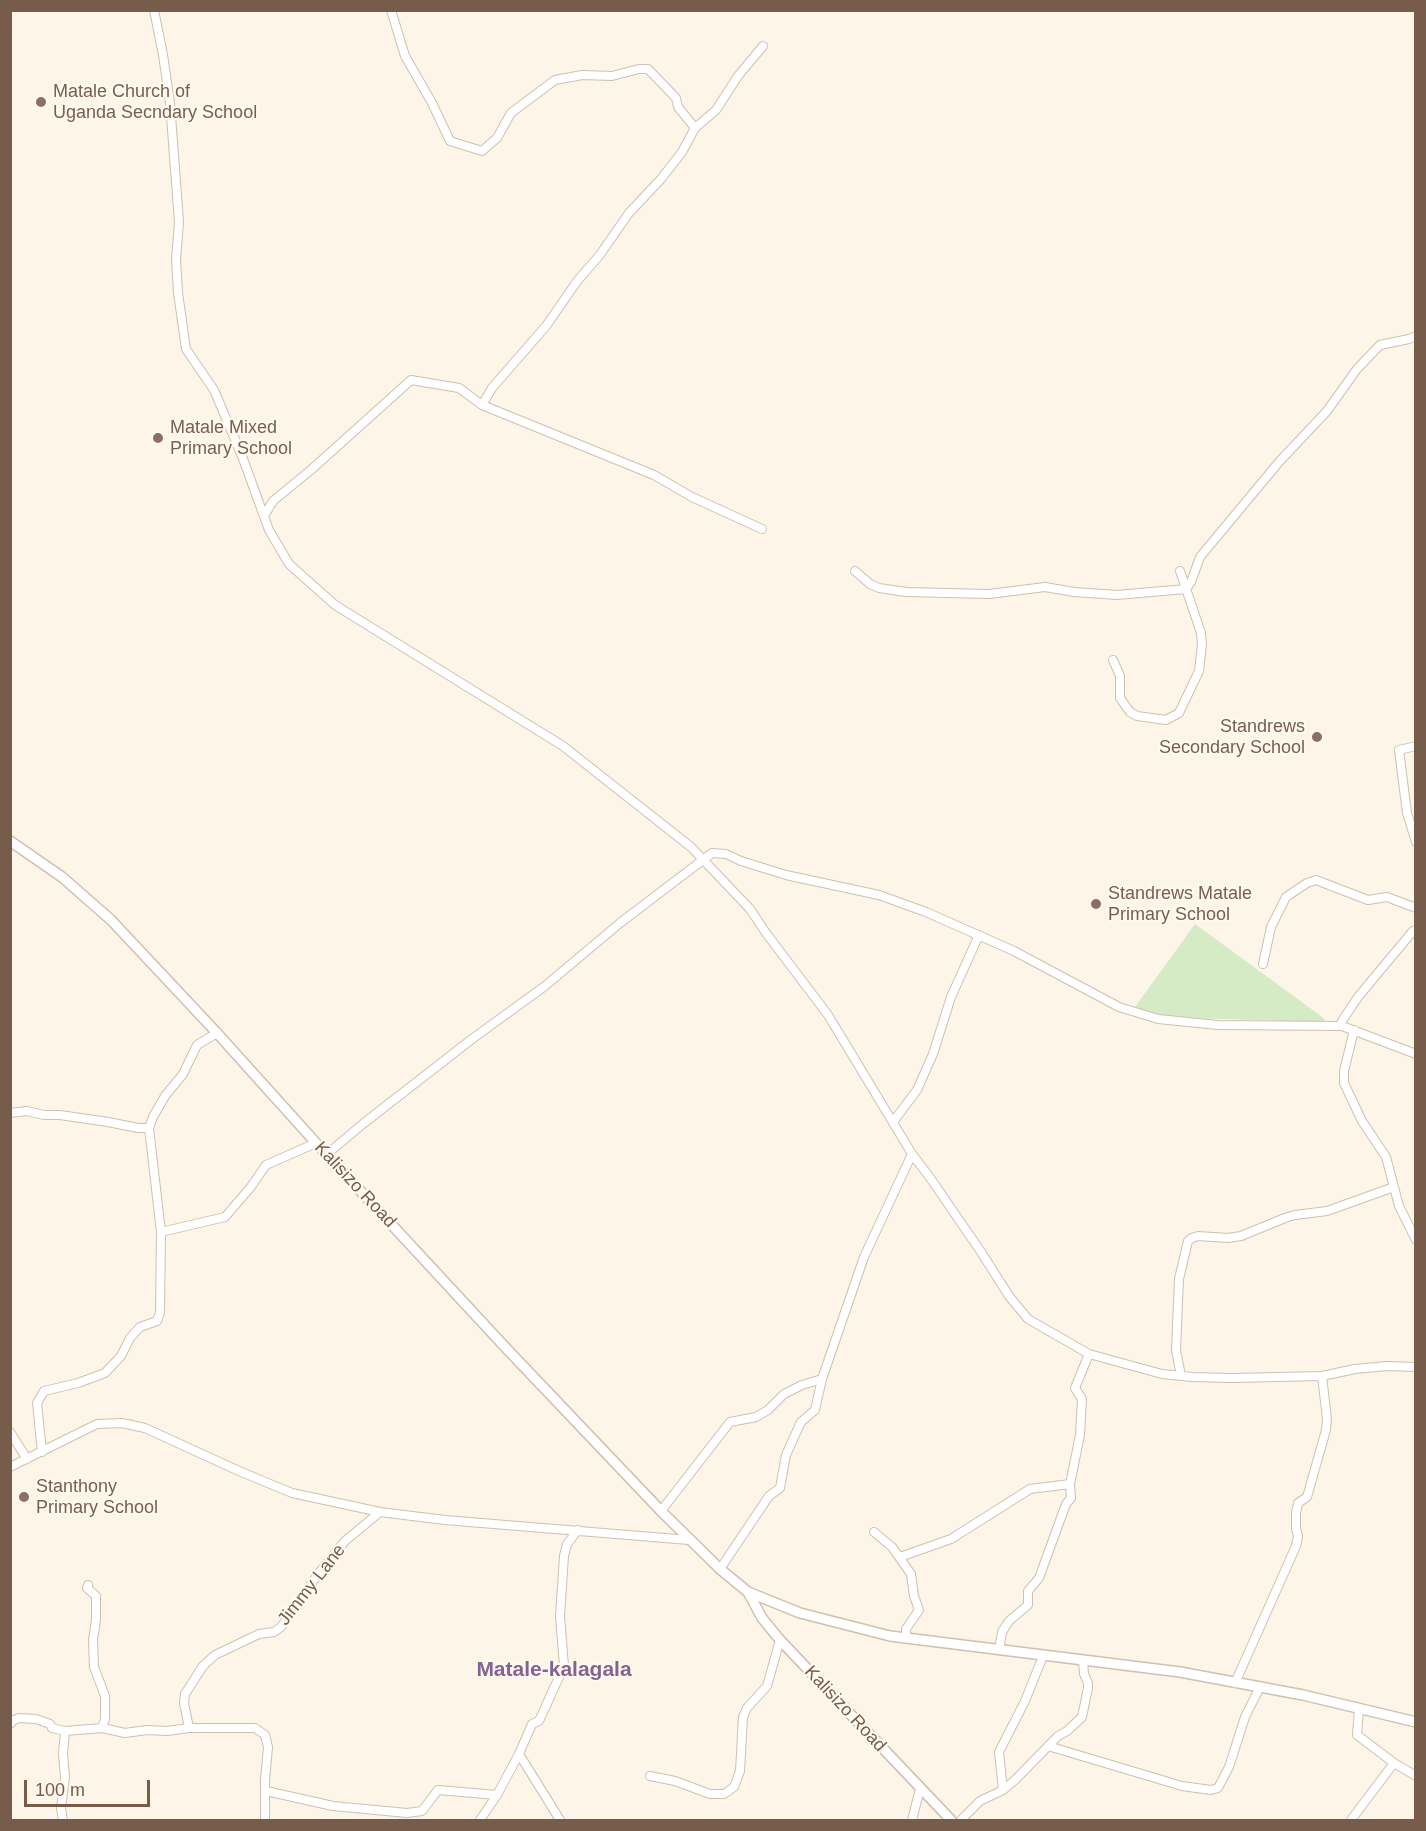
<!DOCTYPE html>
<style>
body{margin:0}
#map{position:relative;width:1426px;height:1831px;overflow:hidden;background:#fdf5e7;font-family:Helvetica,sans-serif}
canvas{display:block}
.frame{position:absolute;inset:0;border:12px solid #775b4b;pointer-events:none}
.scale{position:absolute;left:24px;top:1780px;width:126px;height:27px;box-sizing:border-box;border:3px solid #775b4b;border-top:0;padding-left:8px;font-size:18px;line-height:21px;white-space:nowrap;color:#775b4b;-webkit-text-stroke:4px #fff9ee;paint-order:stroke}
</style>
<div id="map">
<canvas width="1426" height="1831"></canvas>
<div class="frame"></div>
<div class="scale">100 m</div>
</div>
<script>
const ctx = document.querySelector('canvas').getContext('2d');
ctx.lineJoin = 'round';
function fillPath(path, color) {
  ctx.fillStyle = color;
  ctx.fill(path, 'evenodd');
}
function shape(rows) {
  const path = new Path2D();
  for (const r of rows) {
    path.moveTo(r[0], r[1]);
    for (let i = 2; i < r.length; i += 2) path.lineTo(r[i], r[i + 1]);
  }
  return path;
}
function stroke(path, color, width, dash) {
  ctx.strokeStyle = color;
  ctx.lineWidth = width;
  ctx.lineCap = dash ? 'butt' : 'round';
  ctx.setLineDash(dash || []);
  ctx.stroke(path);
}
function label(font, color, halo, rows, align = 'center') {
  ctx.font = font + ' Helvetica,sans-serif';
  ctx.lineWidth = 4.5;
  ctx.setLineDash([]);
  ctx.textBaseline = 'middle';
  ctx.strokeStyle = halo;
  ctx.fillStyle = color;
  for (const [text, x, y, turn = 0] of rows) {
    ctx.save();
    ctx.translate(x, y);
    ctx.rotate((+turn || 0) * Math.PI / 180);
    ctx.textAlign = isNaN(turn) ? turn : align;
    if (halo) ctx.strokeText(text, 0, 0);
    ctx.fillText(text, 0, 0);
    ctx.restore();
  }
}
const green = shape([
 [1195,924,1325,1019,1323,1022,1186,1018,1157,1015,1135,1007]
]);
const minor = shape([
 [154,10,163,55,170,103,179,222,176,259,178,293,186,349,214,390,242,456,269,530,289,564,335,605,563,746,691,847,750,909,766,933,828,1015,912,1154,931,1179,981,1252,1009,1296,1028,1319,1089,1354,1162,1374,1192,1377,1231,1378,1322,1376,1355,1369,1387,1366,1416,1367],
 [391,10,405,56,432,103,450,141,482,151,497,138,511,113,555,80,582,75,612,76,639,69,648,69,676,98,678,107,695,128,716,110,738,76,763,46],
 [482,405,492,388,546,326,578,280,599,256,629,213,661,179,682,152,695,128],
 [264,516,273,501,312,469,411,380,459,388,482,405,654,475,692,497,762,529],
 [855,571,870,584,879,588,906,592,989,594,1045,587,1074,592,1117,595,1186,589,1191,582,1200,557,1279,462,1327,411,1357,369,1380,345,1409,339,1416,336],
 [1113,660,1120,676,1120,698,1130,712,1137,716,1166,720,1179,713,1199,671,1202,644,1201,633,1180,571],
 [1416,746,1399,750,1407,813,1416,842],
 [1263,964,1271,927,1286,897,1307,883,1316,880,1368,900,1387,897,1416,908],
 [1342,1021,1358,997,1413,931],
 [1354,1030,1344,1071,1344,1083,1362,1121,1386,1157,1399,1206,1416,1240],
 [10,1113,27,1111,44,1115,60,1115,108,1122,138,1128,149,1128,153,1117,165,1096,183,1074,197,1045,217,1033],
 [893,1122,917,1090,933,1054,951,997,979,935],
 [149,1128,161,1232,225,1217,250,1188,266,1165,316,1143],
 [327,1154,364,1123,472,1039,545,986,620,923,712,853,726,854,741,861,786,875,879,895,926,912,1014,951,1119,1007,1158,1019,1218,1025,1342,1026,1416,1054],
 [1181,1376,1176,1350,1179,1279,1188,1241,1192,1238,1198,1236,1228,1238,1241,1236,1285,1218,1295,1215,1327,1211,1394,1187],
 [10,1432,27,1459],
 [42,1452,37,1403,44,1391,78,1383,105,1373,121,1356,130,1338,140,1327,157,1321,160,1313,161,1232],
 [10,1467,97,1424,122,1423,145,1428,239,1471,292,1493,380,1512,445,1520,689,1540],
 [661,1511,730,1422,756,1417,768,1410,784,1394,802,1385,822,1379,864,1257,912,1154],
 [874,1532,892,1547,911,1574,914,1596,919,1610,906,1629,906,1637],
 [900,1557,951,1539,1030,1489,1070,1484],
 [720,1569,769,1496,780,1488,786,1455,801,1422,815,1410,822,1379],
 [999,1650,1002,1632,1009,1621,1028,1605,1028,1591,1039,1578,1066,1504,1071,1498,1070,1484,1080,1435,1082,1399,1075,1388,1089,1354],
 [1235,1683,1296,1546,1298,1536,1296,1528,1296,1513,1298,1503,1307,1497,1326,1430,1327,1419,1322,1376],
 [1359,1708,1357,1735,1394,1763,1416,1776],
 [10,1724,14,1720,19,1718,36,1719,50,1724,52,1728,65,1731],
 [102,1728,125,1733,147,1730,167,1731,189,1728,255,1728,265,1735,268,1747,265,1780,265,1820],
 [189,1728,184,1703,185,1694,203,1666,215,1655,259,1634,274,1632,281,1627,318,1574,345,1541,380,1512],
 [1048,1746,1182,1786,1211,1790,1218,1788,1229,1767,1245,1717,1260,1687],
 [519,1754,560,1820],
 [650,1776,675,1781,710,1794,724,1794,734,1787,740,1771,743,1717,747,1708,767,1686,780,1640],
 [1003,1790,999,1752,1025,1701,1043,1656],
 [266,1791,333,1806,407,1813,422,1811,438,1790,497,1795],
 [63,1820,61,1808,65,1777,63,1754,65,1731,102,1728,105,1719,105,1696,94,1667,93,1640,96,1620,96,1596,87,1588,88,1585],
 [480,1820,497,1795,519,1754,532,1724,539,1721,564,1666,560,1616,564,1556,567,1544,578,1530],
 [912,1820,920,1789],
 [961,1820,980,1801,1003,1790,1015,1780,1058,1736,1067,1731,1082,1717,1088,1688,1088,1683,1084,1674,1083,1661],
 [1351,1820,1394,1763]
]);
const tertiary = shape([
 [10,841,62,877,111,920,217,1033,316,1143,505,1347,661,1511,720,1569,748,1592,800,1613,890,1636,1180,1672,1303,1695,1416,1722],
 [748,1592,762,1618,780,1640,951,1820]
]);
const markers = [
 [41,102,6,"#8d6e63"],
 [158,438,6,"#8d6e63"],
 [1317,737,6,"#8d6e63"],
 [1096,904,6,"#8d6e63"],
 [24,1497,6,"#8d6e63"]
];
const educationNames = [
 ["Matale Church of",53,92],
 ["Uganda Secndary School",53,113],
 ["Matale Mixed",170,428],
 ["Primary School",170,449],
 ["Standrews",1305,727,"right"],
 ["Secondary School",1305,748,"right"],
 ["Standrews Matale",1108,894],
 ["Primary School",1108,915],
 ["Stanthony",36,1487],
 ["Primary School",36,1508]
];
const streetNames = [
 ["Kalisizo Road",355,1185,47],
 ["Jimmy Lane",312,1585,-52],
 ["Kalisizo Road",845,1709,47]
];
const quarterNames = [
 ["Matale-kalagala",554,1670]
];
fillPath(green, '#d4ebc5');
stroke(minor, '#d1bfaf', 10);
stroke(tertiary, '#d1bfaf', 12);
stroke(minor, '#fff', 8);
stroke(tertiary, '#fff', 9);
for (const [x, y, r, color] of markers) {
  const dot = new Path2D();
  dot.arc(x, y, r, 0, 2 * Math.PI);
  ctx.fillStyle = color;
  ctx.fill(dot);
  stroke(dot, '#fff9ee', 2);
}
label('18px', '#785e54', '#fff9ee', educationNames, 'left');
label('18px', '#775b4b', '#fff9ee', streetNames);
label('bold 21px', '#846393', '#fff9ee', quarterNames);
</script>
